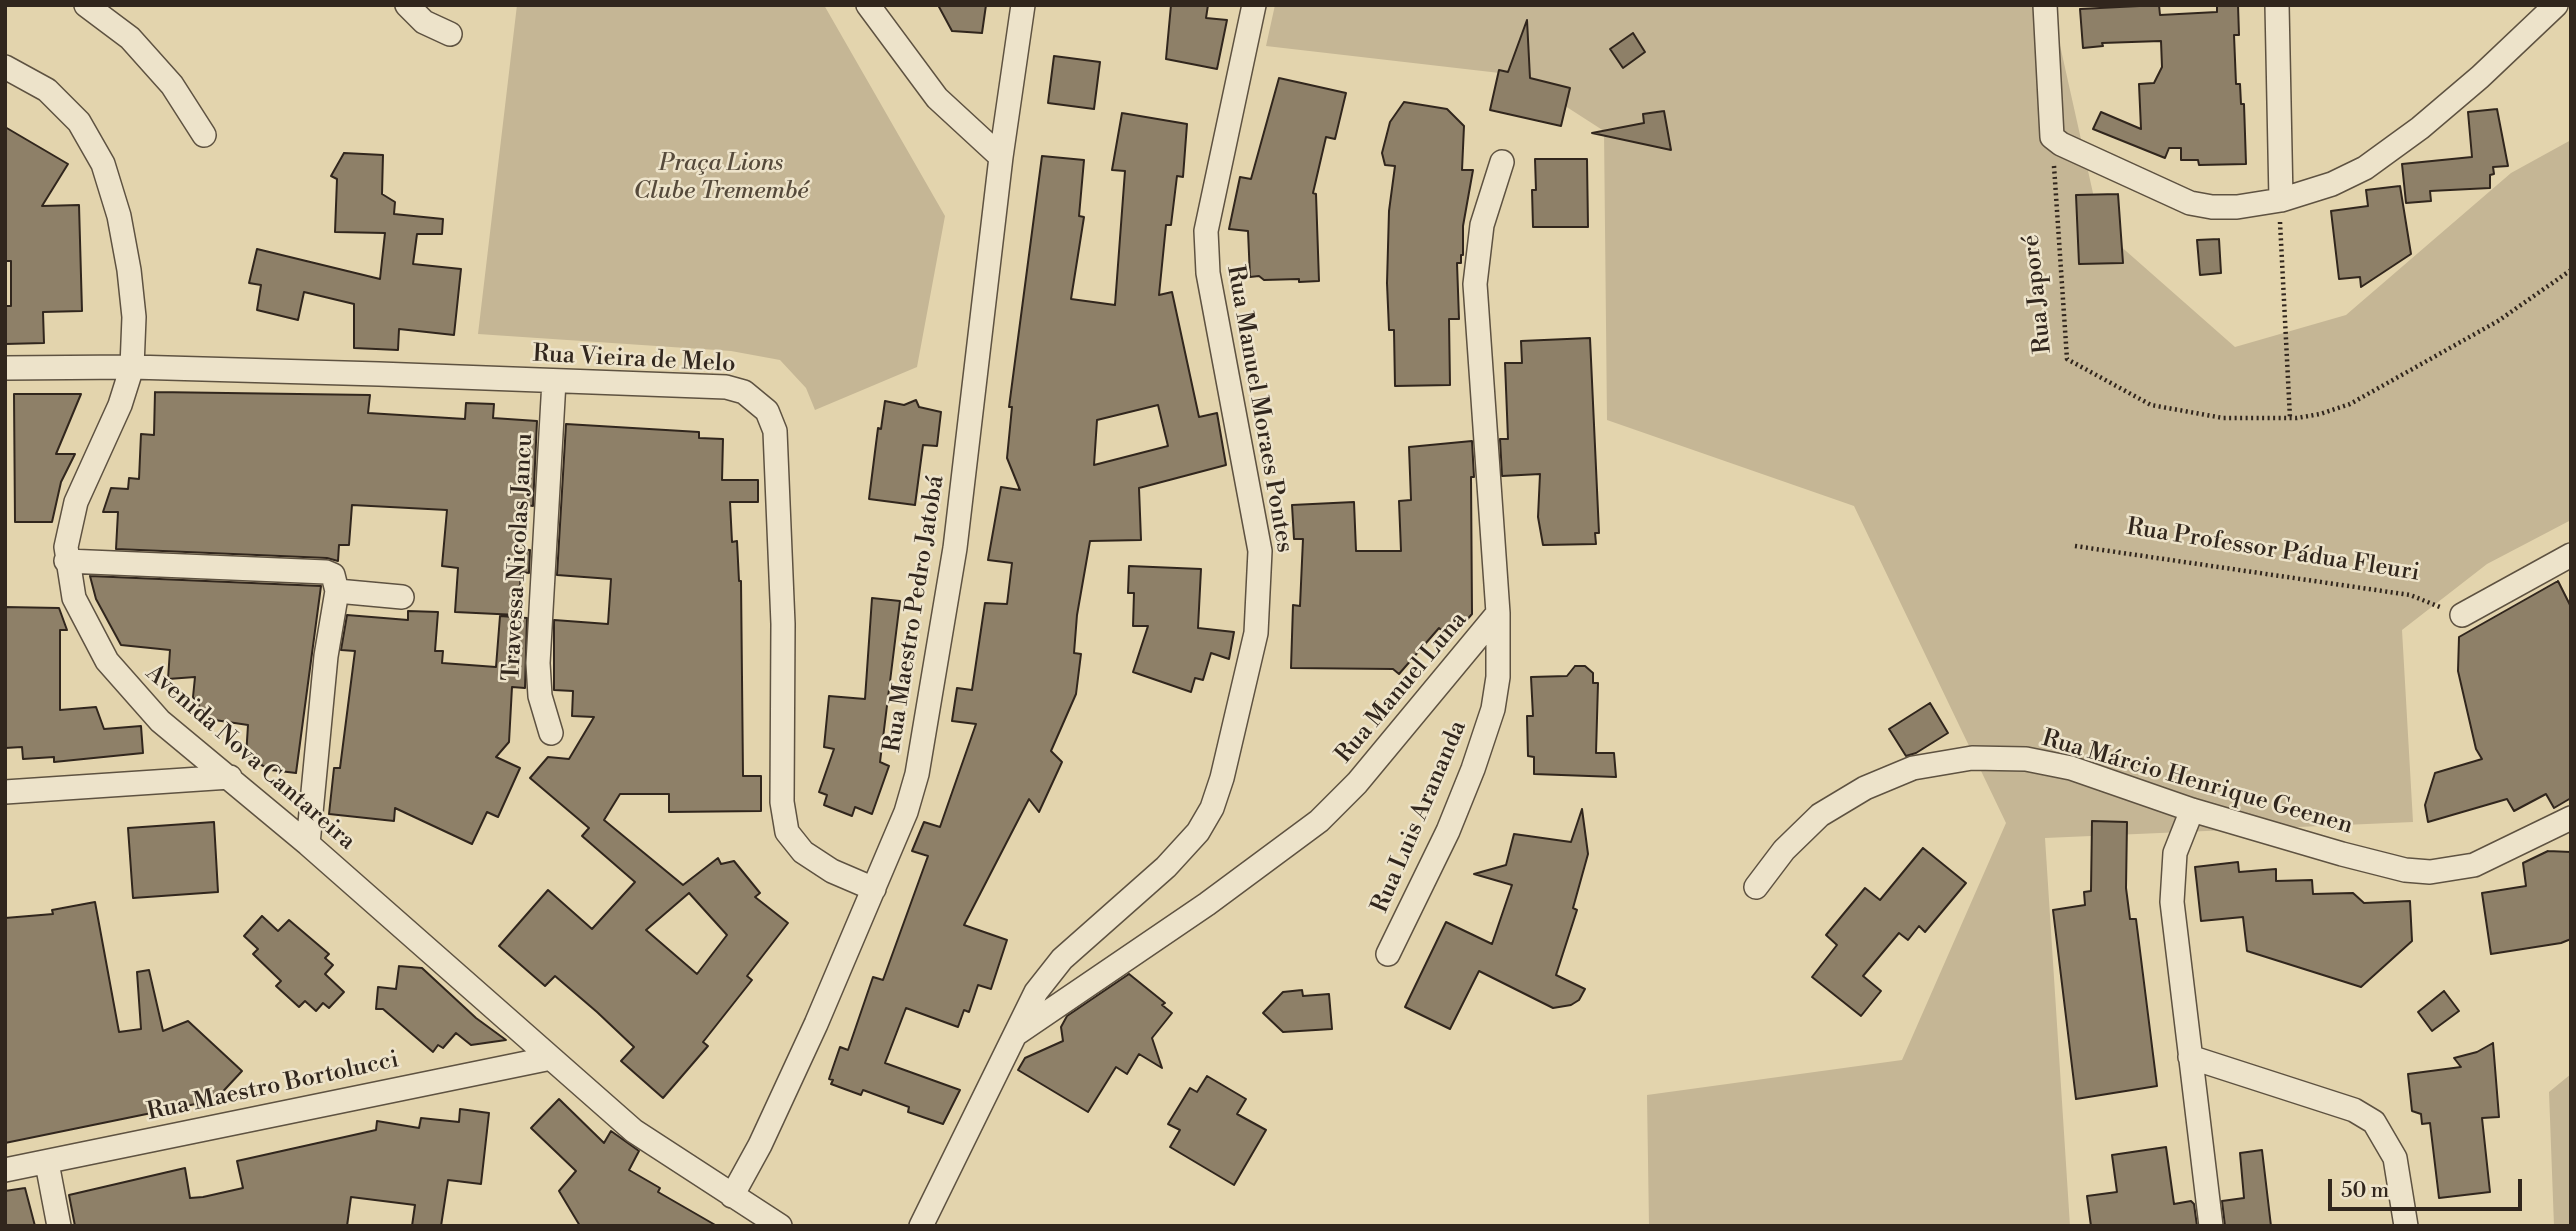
<!DOCTYPE html>
<meta charset="utf-8">
<style>
body{margin:0}
#map{position:relative;width:2576px;height:1231px;overflow:hidden;background:#e3d4ad;font-family:"Libre Bodoni",serif}
canvas{display:block}
.frame{position:absolute;inset:0;border:7px solid #31261d;pointer-events:none}
.scale{position:absolute;left:2328px;top:1179px;width:194px;height:32px;box-sizing:border-box;border:4px solid #31261d;border-top:0;padding-left:9px;font-size:21px;line-height:24px;white-space:nowrap;color:#31261d;-webkit-text-stroke:5px #ede3ca;paint-order:stroke}
</style>
<div id="map">
<canvas width="2576" height="1231"></canvas>
<div class="frame"></div>
<div class="scale">50 m</div>
</div>
<script>
const ctx = document.querySelector('canvas').getContext('2d');
ctx.lineJoin = 'round';
function fillPath(path, color) {
  ctx.fillStyle = color;
  ctx.fill(path, 'evenodd');
}
function shape(rows) {
  const path = new Path2D();
  for (const r of rows) {
    path.moveTo(r[0], r[1]);
    for (let i = 2; i < r.length; i += 2) path.lineTo(r[i], r[i + 1]);
  }
  return path;
}
function stroke(path, color, width, dash) {
  ctx.strokeStyle = color;
  ctx.lineWidth = width;
  ctx.lineCap = dash ? 'butt' : 'round';
  ctx.setLineDash(dash || []);
  ctx.stroke(path);
}
function label(font, color, halo, rows, align = 'center') {
  ctx.font = font + ' "Libre Bodoni",serif';
  ctx.lineWidth = 5;
  ctx.setLineDash([]);
  ctx.textBaseline = 'middle';
  ctx.strokeStyle = halo;
  ctx.fillStyle = color;
  for (const [text, x, y, turn = 0] of rows) {
    ctx.save();
    ctx.translate(x, y);
    ctx.rotate((+turn || 0) * Math.PI / 180);
    ctx.textAlign = isNaN(turn) ? turn : align;
    if (halo) ctx.strokeText(text, 0, 0);
    ctx.fillText(text, 0, 0);
    ctx.restore();
  }
}
const green = shape([
 [517,5,824,5,945,216,917,367,815,410,806,388,780,360,731,351,478,334],
 [1275,5,2051,5,2101,229,2235,347,2346,315,2511,173,2571,140,2571,520,2487,564,2402,630,2413,822,2045,838,2070,1226,1649,1226,1647,1095,1902,1060,2006,823,1854,506,1607,420,1604,131,1517,75,1266,46],
 [2571,1074,2571,1226,2554,1226,2549,1092]
]);
const building = shape([
 [938,5,986,5,982,33,952,31,938,5],
 [1171,5,1208,5,1206,18,1227,20,1217,69,1166,59,1171,5],
 [2159,5,2160,15,2217,12,2217,5,2238,5,2239,35,2234,35,2236,84,2240,84,2241,104,2244,104,2246,164,2199,165,2198,160,2181,160,2181,148,2169,148,2165,158,2093,129,2101,112,2141,129,2139,84,2154,83,2162,67,2161,41,2102,43,2103,46,2083,48,2080,9,2159,5],
 [1527,20,1530,78,1570,88,1561,126,1490,110,1499,70,1508,72,1527,20],
 [1633,33,1645,52,1623,68,1610,49,1633,33],
 [1054,56,1100,62,1094,109,1048,103,1054,56],
 [1279,78,1346,93,1335,139,1326,137,1313,193,1316,194,1319,281,1299,282,1299,279,1264,280,1259,276,1250,277,1248,231,1229,229,1240,177,1251,179,1279,78],
 [1404,102,1447,109,1464,126,1462,170,1473,170,1463,226,1463,255,1461,255,1461,263,1457,263,1459,319,1449,319,1450,385,1395,386,1394,330,1389,330,1387,283,1389,211,1395,166,1385,165,1382,153,1390,122,1404,102],
 [2497,109,2508,166,2493,167,2494,174,2490,175,2490,188,2430,191,2431,201,2406,203,2402,164,2472,157,2468,112,2497,109],
 [1664,111,1671,150,1592,133,1644,123,1643,114,1664,111],
 [1122,113,1187,124,1183,177,1177,176,1171,225,1166,225,1159,295,1172,292,1199,417,1217,413,1226,465,1139,488,1141,540,1090,541,1077,615,1074,653,1081,654,1076,694,1051,751,1062,762,1039,812,1029,799,964,925,1007,940,991,989,978,985,969,1012,964,1010,958,1027,906,1008,885,1063,960,1090,943,1124,908,1112,909,1107,863,1090,861,1095,831,1084,833,1080,829,1079,840,1047,848,1050,873,977,883,980,928,856,912,851,924,822,940,827,976,724,952,721,957,688,972,690,985,603,1007,604,1012,563,988,560,1001,487,1020,490,1007,458,1012,407,1009,407,1042,156,1084,160,1079,216,1084,217,1071,299,1115,305,1125,171,1112,170,1122,113],
 [1158,405,1168,446,1094,465,1097,420,1158,405],
 [5,127,68,164,42,206,79,205,82,311,43,312,44,343,5,344,5,306,11,306,11,261,5,261,5,127],
 [344,153,383,155,382,194,395,202,394,214,443,219,442,234,417,234,413,264,461,269,454,335,399,329,398,350,354,348,354,304,304,292,298,320,257,310,261,285,249,283,257,249,380,279,385,233,335,232,337,179,331,176,344,153],
 [1535,159,1587,159,1588,227,1533,227,1532,190,1536,190,1535,159],
 [2400,186,2411,254,2361,287,2360,277,2339,279,2331,211,2368,206,2366,190,2400,186],
 [2118,194,2123,263,2079,264,2076,195,2118,194],
 [2219,239,2221,273,2200,275,2197,240,2219,239],
 [1590,338,1599,533,1595,533,1596,544,1543,545,1538,517,1540,474,1502,476,1500,439,1508,439,1505,363,1522,363,1521,341,1590,338],
 [155,392,370,395,368,413,465,419,466,403,494,404,493,418,537,421,533,506,519,504,515,549,530,550,529,573,521,572,518,615,455,612,458,568,442,566,447,510,352,505,349,545,339,545,338,561,327,558,116,549,118,512,103,512,111,488,128,489,129,478,139,479,141,434,154,435,155,392],
 [14,394,81,394,56,454,75,454,61,482,52,522,15,522,14,394],
 [916,400,919,407,941,412,937,446,923,445,915,505,869,499,878,428,881,429,885,401,904,405,916,400],
 [566,424,699,432,699,438,723,439,722,480,758,480,758,502,730,502,732,542,737,541,739,581,741,581,743,776,761,776,761,811,669,812,669,794,620,794,604,820,683,885,718,858,721,864,734,861,760,893,755,897,788,923,747,976,752,980,703,1042,708,1046,663,1098,621,1061,634,1047,597,1012,555,976,545,986,499,946,548,890,592,929,635,882,582,836,589,828,530,778,548,757,569,759,594,717,572,716,573,691,554,690,554,620,608,624,611,579,557,575,566,424],
 [689,893,727,935,697,974,646,930,689,893],
 [1472,441,1474,477,1471,477,1472,614,1451,638,1439,628,1399,674,1393,669,1291,668,1293,605,1300,606,1303,539,1294,539,1292,505,1354,502,1356,551,1401,551,1399,501,1411,500,1409,447,1472,441],
 [1129,566,1201,569,1198,628,1234,632,1229,659,1211,653,1203,680,1195,678,1191,692,1133,672,1148,626,1133,626,1134,593,1128,593,1129,566],
 [90,576,321,586,296,773,271,770,246,757,248,725,208,719,193,697,195,677,168,679,170,650,121,645,96,599,90,576],
 [2558,581,2571,607,2571,798,2554,808,2546,794,2514,811,2507,799,2428,822,2425,805,2435,773,2482,759,2476,749,2458,671,2459,637,2558,581],
 [872,598,900,601,880,762,889,766,872,814,855,807,852,816,824,805,827,795,819,792,834,749,824,747,829,696,865,699,872,598],
 [5,607,59,608,67,630,60,630,60,710,96,707,104,729,141,726,143,753,54,762,54,757,23,759,22,747,5,748,5,607],
 [408,611,438,612,435,651,443,651,442,663,496,667,500,616,527,618,525,688,512,687,509,742,496,757,520,768,498,817,487,812,472,844,395,808,394,821,329,814,334,768,340,768,355,651,341,650,347,615,408,620,408,611],
 [1575,666,1585,666,1593,673,1593,683,1598,683,1596,753,1614,753,1616,777,1534,774,1534,757,1528,756,1527,716,1533,716,1531,677,1567,676,1575,666],
 [1930,703,1948,733,1916,753,1906,756,1889,729,1930,703],
 [1582,809,1588,854,1573,908,1577,910,1556,975,1585,989,1579,1000,1571,1005,1553,1008,1479,971,1450,1029,1405,1007,1446,922,1492,944,1512,885,1474,874,1506,865,1514,834,1571,842,1582,809],
 [2092,821,2127,822,2126,888,2130,919,2136,919,2157,1086,2076,1099,2053,910,2085,905,2084,892,2091,891,2092,821],
 [214,822,218,892,133,898,128,828,214,822],
 [1923,848,1966,883,1925,932,1919,926,1908,940,1899,933,1863,976,1881,991,1861,1016,1812,977,1837,945,1826,935,1865,888,1880,900,1923,848],
 [2548,851,2571,852,2571,939,2561,943,2491,954,2482,893,2526,886,2523,863,2548,851],
 [2238,862,2239,872,2276,869,2276,881,2312,880,2313,894,2353,893,2364,903,2410,901,2412,941,2361,987,2247,951,2243,917,2201,921,2195,867,2238,862],
 [95,902,119,1032,141,1029,137,972,149,970,163,1031,188,1021,242,1071,215,1100,5,1143,5,918,53,914,52,910,95,902],
 [262,916,278,931,289,920,329,954,325,958,333,965,325,974,344,992,329,1008,323,1003,316,1011,305,1001,299,1007,276,986,281,981,253,954,258,949,244,936,262,916],
 [399,966,422,968,476,1018,506,1040,471,1045,456,1033,443,1048,438,1045,433,1052,383,1009,376,1009,378,987,396,989,399,966],
 [1129,974,1165,1003,1162,1005,1172,1013,1152,1038,1162,1068,1139,1054,1127,1074,1116,1067,1088,1112,1018,1070,1025,1058,1063,1041,1061,1027,1067,1016,1129,974],
 [1302,990,1303,996,1329,994,1332,1029,1283,1032,1263,1013,1283,992,1302,990],
 [2444,991,2459,1011,2432,1031,2418,1012,2444,991],
 [2493,1043,2499,1117,2482,1118,2490,1192,2439,1198,2430,1123,2422,1124,2421,1114,2412,1111,2408,1074,2461,1067,2454,1058,2477,1052,2493,1043],
 [1207,1076,1246,1099,1237,1114,1266,1130,1234,1185,1170,1147,1180,1130,1168,1124,1190,1088,1197,1092,1207,1076],
 [559,1099,604,1143,611,1131,639,1151,629,1170,660,1188,658,1192,717,1226,580,1226,559,1191,576,1171,531,1128,559,1099],
 [460,1109,489,1113,481,1184,448,1180,441,1226,412,1226,415,1205,351,1197,347,1226,75,1226,69,1195,185,1168,190,1198,203,1197,243,1188,237,1161,376,1130,377,1121,419,1128,421,1118,459,1122,460,1109],
 [2166,1147,2174,1204,2191,1201,2194,1204,2197,1226,2091,1226,2087,1196,2117,1192,2112,1155,2166,1147],
 [2262,1150,2271,1226,2225,1226,2222,1201,2244,1198,2240,1153,2262,1150],
 [25,1188,35,1226,5,1226,5,1191,25,1188]
]);
const path = shape([
 [2054,166,2067,359,2151,405,2223,418,2297,418,2320,414,2350,404,2498,321,2571,270],
 [2280,222,2290,418],
 [2075,546,2410,595,2440,607]
]);
const minor = shape([
 [86,5,130,38,172,85,204,135],
 [407,5,424,22,450,34],
 [868,5,937,98,1001,157],
 [2045,5,2052,137,2061,144,2190,203,2212,207,2237,207,2281,200,2332,184,2365,168,2420,128,2480,77,2556,5],
 [2277,5,2281,200],
 [5,67,47,90,79,122,103,164,119,216,129,270,134,317,132,367,120,405,76,502,66,547,74,598,107,661,160,721,308,844,634,1131,780,1226],
 [5,368,132,367,379,374,726,387,744,392,767,411,775,431,783,624,782,802,787,832,803,852,832,871,874,889],
 [66,561,326,572,333,575,337,591,326,656,308,844],
 [337,591,402,597],
 [2462,615,2571,555],
 [551,733,540,696,538,663,554,381],
 [5,792,230,777],
 [2192,810,2175,853,2172,902,2211,1226],
 [1756,887,1784,850,1820,815,1865,788,1913,768,1972,758,2026,759,2071,768,2192,810,2342,854,2405,870,2430,872,2474,865,2571,818],
 [1388,954,1448,831,1473,769,1493,709,1498,677,1498,613,1475,284,1482,225,1502,162],
 [1016,1034,1207,904,1319,821,1357,783,1498,613],
 [2190,1057,2354,1110,2374,1122,2395,1158,2406,1226],
 [47,1163,59,1226],
 [5,1170,551,1058],
 [732,1196,760,1145,816,1024,906,812,917,774,955,548,1001,157,1023,5],
 [921,1226,1036,992,1062,959,1166,867,1198,832,1212,808,1222,778,1256,633,1260,551,1208,273,1206,231,1254,5]
]);
const parkNames = [
 ["Praça Lions",721,164],
 ["Clube Tremembé",721,192]
];
const streetNames = [
 ["Rua Japoré",2038,294,-96],
 ["Rua Vieira de Melo",634,360,3],
 ["Rua Manuel Moraes Pontes",1259,409,80],
 ["Rua Professor Pádua Fleuri",2273,551,9],
 ["Travessa Nicolas Jancu",519,557,-87],
 ["Rua Maestro Pedro Jatobá",915,614,-81],
 ["Rua Manuel Luna",1402,688,-50],
 ["Avenida Nova Cantareira",250,758,41],
 ["Rua Márcio Henrique Geenen",2197,783,16],
 ["Rua Luis Arananda",1420,817,-67],
 ["Rua Maestro Bortolucci",273,1087,-12]
];
fillPath(green, '#c5b695');
fillPath(building, '#8e8068');
stroke(building, '#31261d', 2);
stroke(minor, '#5e5241', 26);
stroke(path, '#31261d', 4.5, [2, 3.5]);
stroke(minor, '#ede3ca', 23);
label('italic 24px', '#564a3b', '#ede3ca', parkNames);
label('24px', '#31261d', '#ede3ca', streetNames);
</script>
